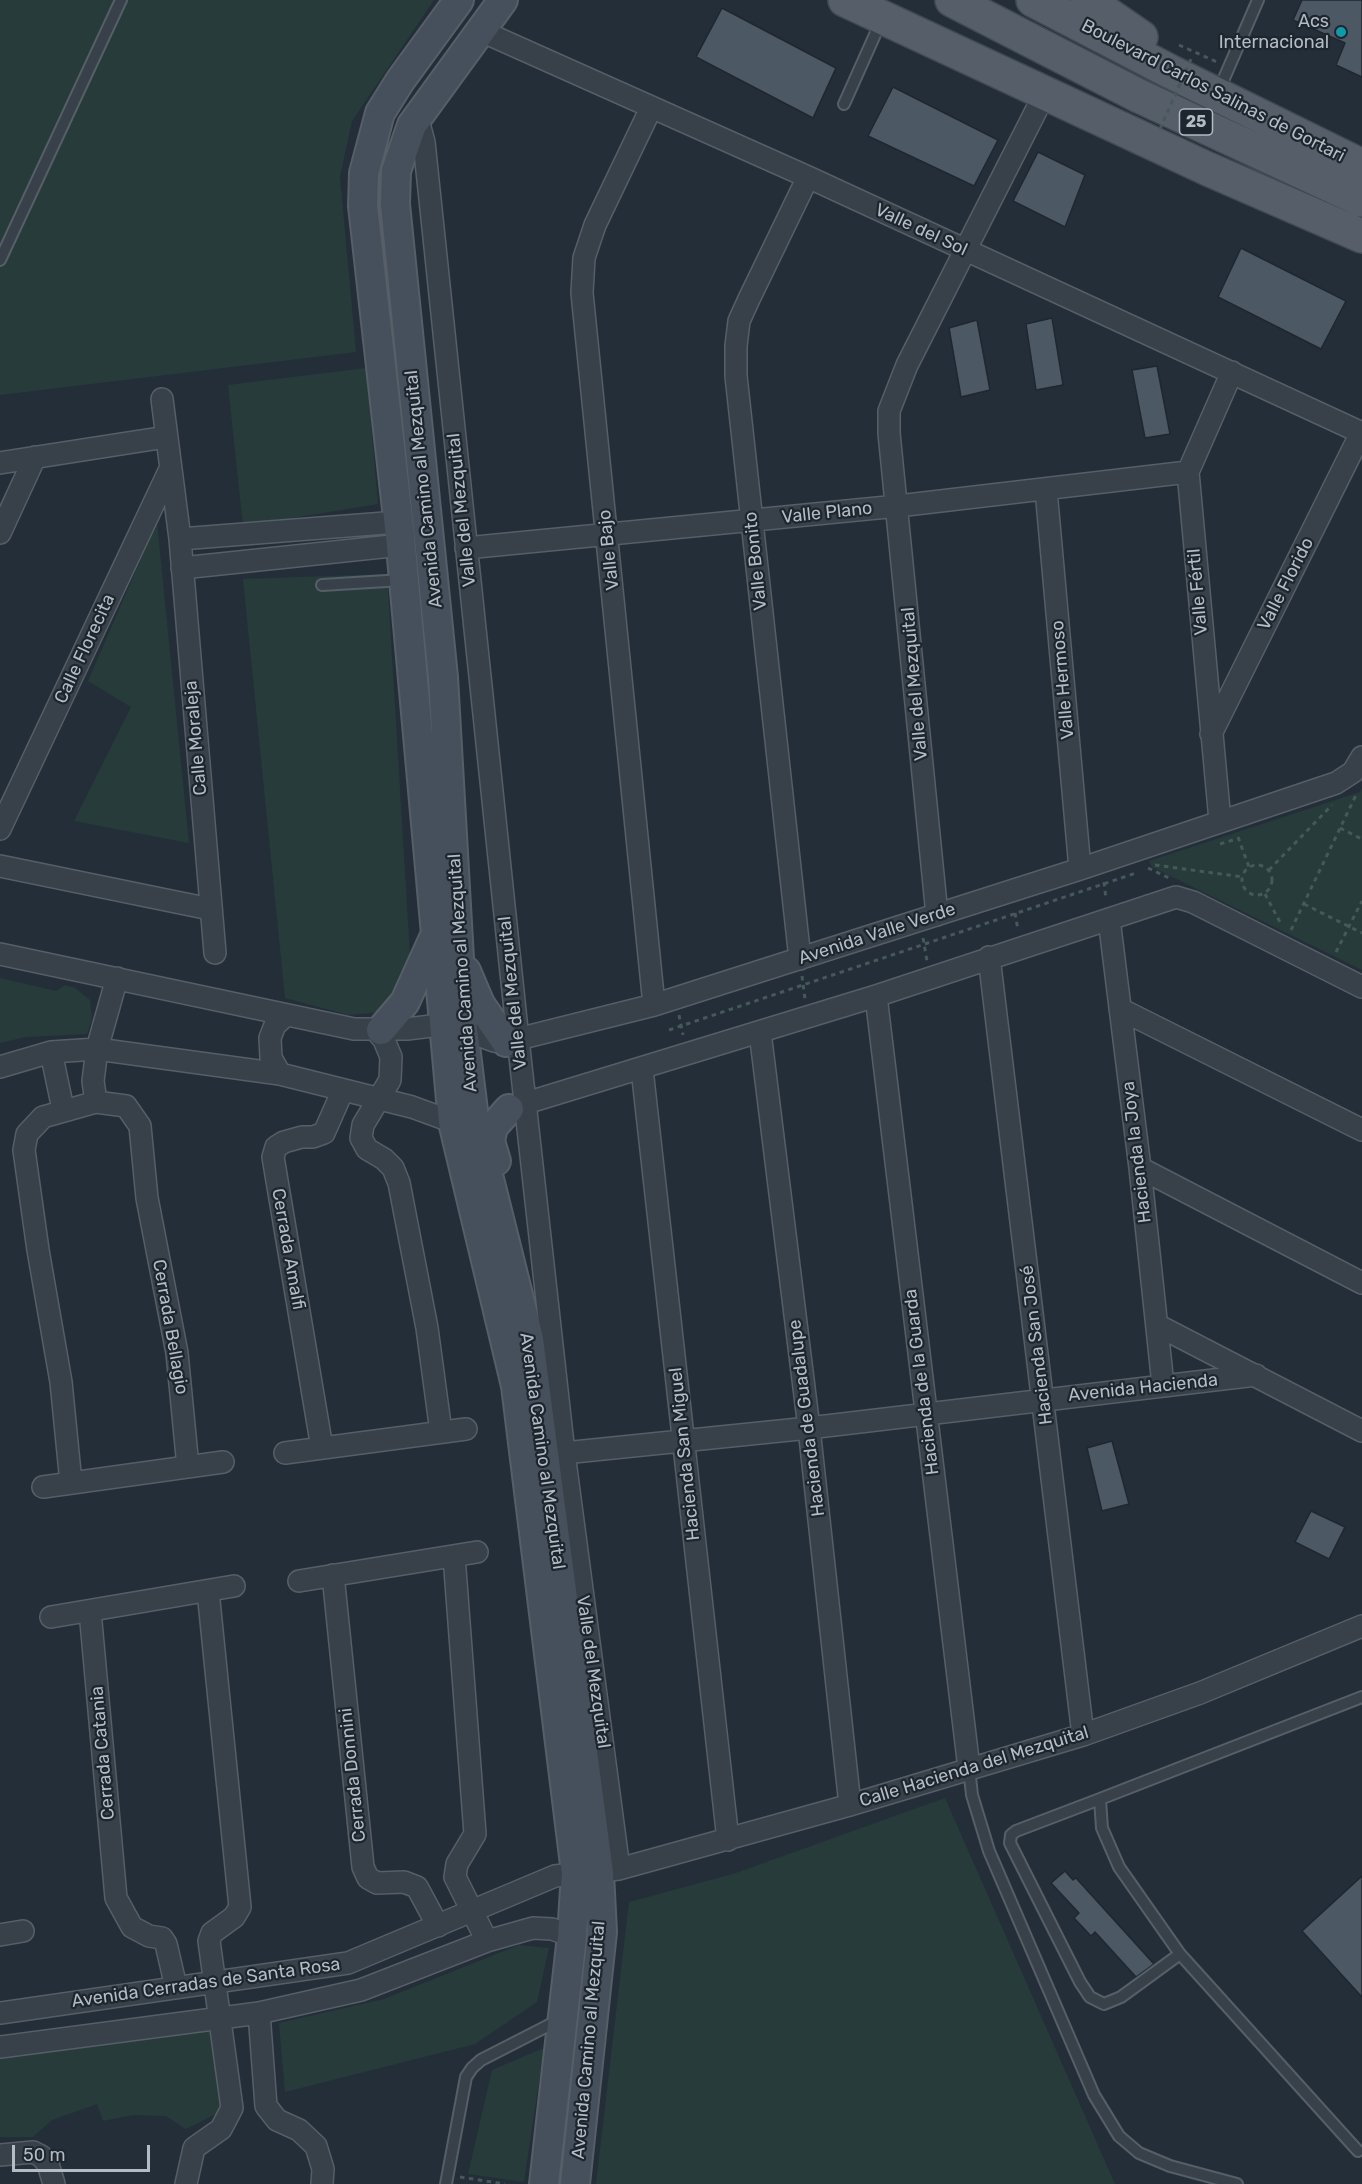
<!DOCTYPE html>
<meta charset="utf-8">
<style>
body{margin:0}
#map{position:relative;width:1362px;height:2184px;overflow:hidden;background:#242e39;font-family:Rubik,sans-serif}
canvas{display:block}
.scale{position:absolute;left:12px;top:2145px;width:138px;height:27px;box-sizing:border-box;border:3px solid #b3bbc5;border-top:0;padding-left:8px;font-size:18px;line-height:21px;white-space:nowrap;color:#b3bbc5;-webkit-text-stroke:4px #1d252e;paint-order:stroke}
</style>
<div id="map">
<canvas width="1362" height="2184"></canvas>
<div class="scale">50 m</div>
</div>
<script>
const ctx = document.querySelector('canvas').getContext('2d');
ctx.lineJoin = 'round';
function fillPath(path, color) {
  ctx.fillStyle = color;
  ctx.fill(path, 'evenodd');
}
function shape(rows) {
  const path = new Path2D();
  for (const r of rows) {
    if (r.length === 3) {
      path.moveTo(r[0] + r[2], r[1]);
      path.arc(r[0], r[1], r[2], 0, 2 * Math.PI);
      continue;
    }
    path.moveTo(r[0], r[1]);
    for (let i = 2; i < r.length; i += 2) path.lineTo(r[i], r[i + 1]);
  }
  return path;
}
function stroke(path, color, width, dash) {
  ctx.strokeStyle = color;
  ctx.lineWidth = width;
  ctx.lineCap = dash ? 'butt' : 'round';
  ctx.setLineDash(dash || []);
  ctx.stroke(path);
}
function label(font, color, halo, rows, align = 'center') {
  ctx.font = font + ' Rubik,sans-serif';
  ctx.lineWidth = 4.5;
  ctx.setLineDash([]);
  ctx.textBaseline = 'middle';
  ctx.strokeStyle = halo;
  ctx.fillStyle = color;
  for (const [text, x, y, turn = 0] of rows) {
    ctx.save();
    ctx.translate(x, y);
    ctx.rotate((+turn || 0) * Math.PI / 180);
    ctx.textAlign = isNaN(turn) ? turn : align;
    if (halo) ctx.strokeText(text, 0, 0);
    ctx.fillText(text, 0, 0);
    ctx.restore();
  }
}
const green = shape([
 [0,0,434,0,352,121,340,177,356,352,0,395],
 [366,368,378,504,243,526,228,385],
 [157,522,189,843,74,821,131,707,88,681],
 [387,574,411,972,394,1011,348,1015,285,998,243,579],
 [1362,788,1362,970,1152,867,1149,861,1360,792],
 [0,978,56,991,65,985,75,988,90,1000,92,1019,87,1034,26,1037,0,1043],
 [945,1798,1115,2184,596,2184,629,1902,733,1874],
 [519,1945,549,1948,537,2002,475,2044,285,2092,279,2023,384,1999],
 [214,2030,222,2111,186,2129,166,2116,133,2115,103,2121,97,2104,52,2120,33,2137,0,2137,0,2056],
 [544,2048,524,2182,468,2174,492,2070]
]);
const building = shape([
 [1302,0,1362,0,1362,77,1336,65,1345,43,1293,20,1302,0],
 [722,8,836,68,813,118,696,57,722,8],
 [893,87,998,140,974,186,868,136,893,87],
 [1038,152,1085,175,1065,227,1013,201,1038,152],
 [1241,248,1346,301,1321,349,1218,297,1241,248],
 [1052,318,1063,385,1036,390,1026,324,1052,318],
 [977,320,990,390,961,397,949,328,977,320],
 [1157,366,1170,434,1145,438,1132,370,1157,366],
 [1112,1441,1129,1504,1102,1511,1087,1448,1112,1441],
 [1311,1511,1345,1527,1329,1559,1295,1542,1311,1511],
 [1065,1871,1073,1880,1076,1878,1154,1964,1136,1977,1095,1932,1091,1936,1074,1918,1079,1913,1051,1883,1065,1871],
 [1362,1876,1362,1997,1302,1931,1362,1876]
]);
const path = shape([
 [1179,45,1217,62],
 [1340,828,1362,839],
 [1238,837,1249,867],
 [1220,844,1236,839],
 [1257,880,15],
 [1155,865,1243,877],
 [1148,868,1169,878],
 [1269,870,1332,805],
 [1104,882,1106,899],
 [1265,894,1281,924],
 [1304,904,1362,933],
 [1015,913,1018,930],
 [1291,930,1357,793],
 [923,938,927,961],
 [1336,952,1362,901],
 [802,976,805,999],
 [679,1015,683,1035],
 [669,1030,1136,873,1137,871],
 [460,2177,505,2184]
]);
const lane = shape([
 [1219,90,1258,0],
 [844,104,882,19],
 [0,260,121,0],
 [322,585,403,580],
 [969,1768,972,1795,989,1851,1094,2095,1119,2136,1139,2153,1170,2166,1237,2184],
 [1100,1799,1016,1831,1011,1835,1010,1843,1080,1982,1090,1997,1104,2004,1121,1997,1180,1954],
 [1358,2151,1180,1954,1119,1867,1102,1828,1100,1799,1362,1697],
 [446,2184,466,2077,472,2068,481,2060,559,2020]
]);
const street = shape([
 [479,30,808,177,1362,433],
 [651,108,595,225,584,258,582,293,654,1005],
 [417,116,424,142,518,1039,564,1453,619,1869],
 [162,399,180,539,215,953],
 [0,463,166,437],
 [1046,490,1080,869],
 [0,533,35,457],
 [180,539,398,522],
 [466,548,898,506,1188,472],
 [182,568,401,545],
 [1211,734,1361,433],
 [1220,821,1188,472,1232,372],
 [0,829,170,469],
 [0,866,210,909],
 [937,915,889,433,889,411,907,365,1045,93],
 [1109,919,1140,1168,1163,1385],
 [0,954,354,1029,407,1029,448,1024,494,1041,506,1042,654,1005,1080,869,1336,783,1353,772,1362,757],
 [989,957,1083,1735],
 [800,959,736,376,736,346,739,321,749,299,808,177],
 [876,996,969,1768],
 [1120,1009,1362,1130],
 [375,1029,384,1040,391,1057,390,1080,363,1125,361,1138,367,1149,384,1159,393,1168,399,1183,427,1328,441,1432],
 [760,1032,809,1428,850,1805],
 [51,1052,63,1109],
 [0,1067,51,1052,97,1049,280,1074,412,1107,453,1122,466,1120],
 [642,1069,728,1840],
 [280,1074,271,1058,270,1038,275,1025,285,1016],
 [96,1102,93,1081,97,1049,117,978],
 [513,1107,876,996,1176,897,1193,902,1362,987],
 [1140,1168,1362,1283],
 [1157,1325,1362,1431],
 [322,1448,273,1157,276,1147,284,1142,302,1137,313,1137,324,1133,343,1090],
 [285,1453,466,1429],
 [564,1453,809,1428,1256,1375],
 [71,1483,61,1382,38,1250,24,1150,27,1134,43,1117,96,1102,126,1106,140,1126,147,1198,177,1353,188,1467],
 [43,1487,223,1462],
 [454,1556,475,1834,457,1864,455,1877,487,1941],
 [333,1575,363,1867,368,1878,377,1883,404,1882,417,1887,438,1926],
 [299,1581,477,1552],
 [90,1611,116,1898,132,1927,149,1936,162,1938,166,1944,176,1987],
 [51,1617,234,1586],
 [0,1935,23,1931],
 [0,2013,348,1963,555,1876,619,1869,850,1805,1083,1735,1200,1693,1362,1626],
 [259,2013,266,2106,277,2120,299,2130,316,2146,323,2169,322,2184],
 [0,2047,259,2013,361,1990,487,1941,533,1928,552,1929,572,1936],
 [0,2155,33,2152,41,2156,48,2164,54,2184],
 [186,2184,194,2148,221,2129,232,2108,209,1941,212,1933,234,1917,240,1907,208,1591]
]);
const secondary = shape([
 [459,0,400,81,380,113,364,173,363,206,400,536,453,1122,516,1386,576,1873,572,1936,544,2184],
 [503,0,412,125,396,171,395,204,443,677,463,1029,474,1119,529,1339,599,1873,602,1932,575,2184],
 [466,971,480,1004,506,1042],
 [381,1030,405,1002,433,940],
 [496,1161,490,1141,493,1127,509,1109]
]);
const primary = shape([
 [845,0,1208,169,1362,236],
 [952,0,1139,96,1362,200],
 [1033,0,1171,72,1362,166],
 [1087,0,1141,37]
]);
const pathBridge = shape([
 [1160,129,1191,59]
]);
const markers = [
 [1341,32,6,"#0f9aa8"]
];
const shields = [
 [1196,122,33]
];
const shieldNames = [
 ["25",1196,122]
];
const poiNames = [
 ["Acs",1329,22],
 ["Internacional",1329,43]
];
const streetNames = [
 ["Boulevard Carlos Salinas de Gortari",1213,91,27],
 ["Valle del Sol",921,230,25],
 ["Avenida Camino al Mezquital",424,489,-96],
 ["Valle del Mezquital",462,510,-96],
 ["Valle Plano",827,513,-6],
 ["Valle Bajo",609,550,-96],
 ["Valle Bonito",756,561,-96],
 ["Valle Florido",1286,584,-63],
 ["Valle Fértil",1198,592,-95],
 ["Calle Florecita",85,649,-65],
 ["Valle Hermoso",1063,680,-95],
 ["Valle del Mezquital",915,684,-95],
 ["Calle Moraleja",196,738,-95],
 ["Avenida Valle Verde",877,934,-18],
 ["Avenida Camino al Mezquital",463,973,-94],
 ["Valle del Mezquital",513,993,-96],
 ["Hacienda la Joya",1137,1152,-97],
 ["Cerrada Amalfi",288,1249,80],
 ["Cerrada Bellagio",170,1327,80],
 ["Hacienda San José",1037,1345,-97],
 ["Hacienda de la Guarda",922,1382,-97],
 ["Avenida Hacienda",1143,1388,-6],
 ["Hacienda de Guadalupe",807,1418,-97],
 ["Avenida Camino al Mezquital",542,1451,82],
 ["Hacienda San Miguel",685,1454,-96],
 ["Valle del Mezquital",593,1672,82],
 ["Cerrada Catania",103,1753,-95],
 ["Calle Hacienda del Mezquital",974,1767,-17],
 ["Cerrada Donnini",353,1775,-96],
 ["Avenida Cerradas de Santa Rosa",206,1983,-8],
 ["Avenida Camino al Mezquital",589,2040,-85]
];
fillPath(green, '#273b3b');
fillPath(building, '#4d5865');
stroke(building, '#1f2730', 1.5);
stroke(lane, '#565e67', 14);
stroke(street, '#565e67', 24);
stroke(secondary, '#565e67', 32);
stroke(primary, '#414952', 36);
stroke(path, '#465859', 3, [4.5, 4.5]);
stroke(lane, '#384049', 10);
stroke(street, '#384049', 21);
stroke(secondary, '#464f5c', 28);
stroke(primary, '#565f69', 33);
stroke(pathBridge, '#465859', 3, [4.5, 4.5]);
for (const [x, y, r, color] of markers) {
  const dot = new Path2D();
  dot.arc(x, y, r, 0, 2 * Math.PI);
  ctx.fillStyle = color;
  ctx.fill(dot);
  stroke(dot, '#1d252e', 2);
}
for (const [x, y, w] of shields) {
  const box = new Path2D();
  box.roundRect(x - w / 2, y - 13, w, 26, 4.5);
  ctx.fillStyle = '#1d252e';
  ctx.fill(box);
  stroke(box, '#b3bbc5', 1.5);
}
label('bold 16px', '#b3bbc5', null, shieldNames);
label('18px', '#b3bbc5', '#1d252e', poiNames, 'right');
label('18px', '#b3bbc5', '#1d252e', streetNames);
</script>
